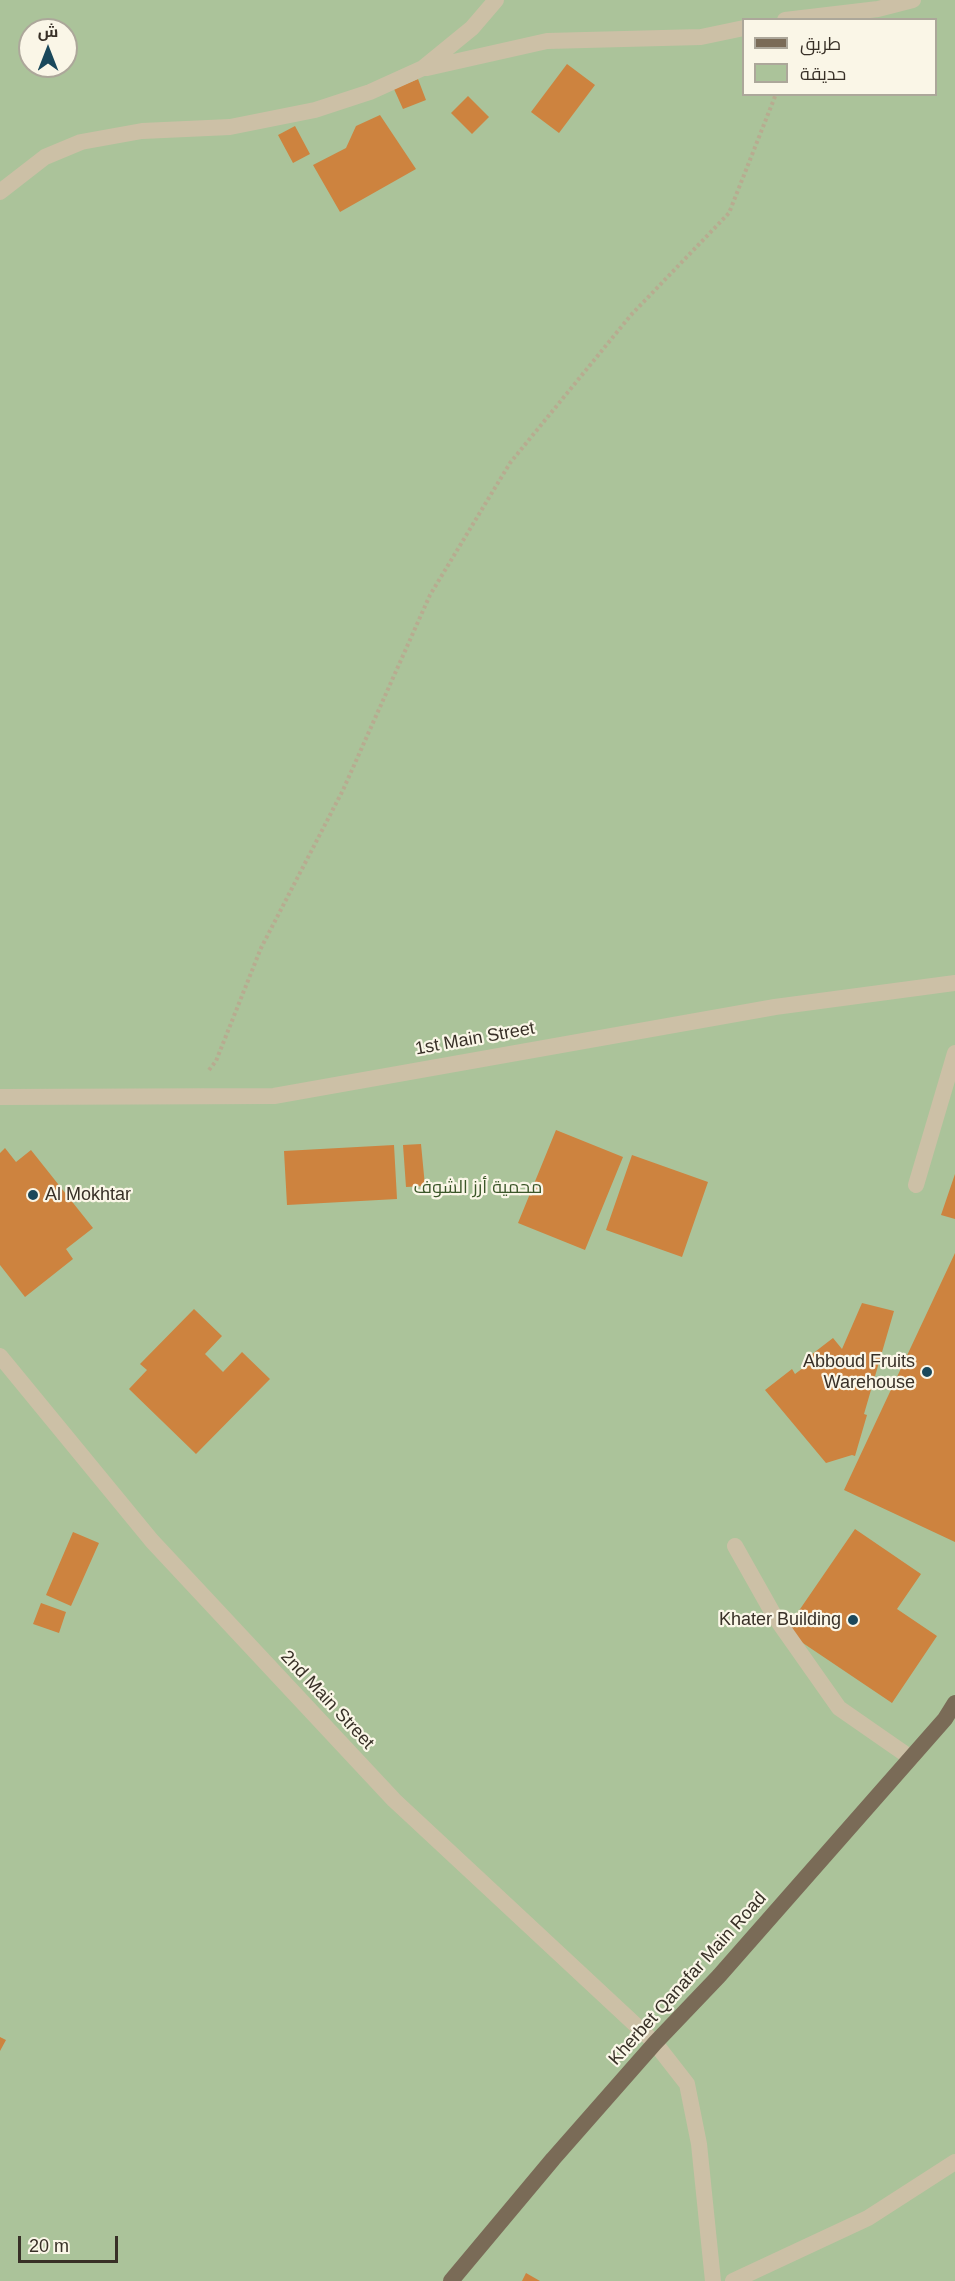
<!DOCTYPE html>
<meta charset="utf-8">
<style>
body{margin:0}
#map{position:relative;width:955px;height:2281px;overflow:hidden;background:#f3eddb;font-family:Arial,Cairo,sans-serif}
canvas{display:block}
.legend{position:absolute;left:742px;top:18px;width:195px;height:78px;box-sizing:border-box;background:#faf6e7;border:2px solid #aca79a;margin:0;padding:8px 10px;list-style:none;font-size:18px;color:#383027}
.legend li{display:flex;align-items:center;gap:12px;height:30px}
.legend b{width:30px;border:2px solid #aca79a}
.north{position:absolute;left:18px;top:18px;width:60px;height:60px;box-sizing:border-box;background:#faf6e7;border:2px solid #aca79a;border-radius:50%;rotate:0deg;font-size:16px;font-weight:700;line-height:24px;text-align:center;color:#383027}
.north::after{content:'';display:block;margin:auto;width:21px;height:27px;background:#1a485b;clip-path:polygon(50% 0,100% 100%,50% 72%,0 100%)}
.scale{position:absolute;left:18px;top:2236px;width:100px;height:27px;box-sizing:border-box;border:3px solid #383027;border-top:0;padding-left:8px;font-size:18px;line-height:21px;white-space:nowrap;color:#383027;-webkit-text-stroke:4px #faf6e7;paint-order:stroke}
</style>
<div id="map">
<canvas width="955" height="2281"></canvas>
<ul class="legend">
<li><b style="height:8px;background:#7a6b57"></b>طريق</li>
<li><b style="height:16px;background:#abc39a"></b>حديقة</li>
</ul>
<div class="north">ش</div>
<div class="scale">20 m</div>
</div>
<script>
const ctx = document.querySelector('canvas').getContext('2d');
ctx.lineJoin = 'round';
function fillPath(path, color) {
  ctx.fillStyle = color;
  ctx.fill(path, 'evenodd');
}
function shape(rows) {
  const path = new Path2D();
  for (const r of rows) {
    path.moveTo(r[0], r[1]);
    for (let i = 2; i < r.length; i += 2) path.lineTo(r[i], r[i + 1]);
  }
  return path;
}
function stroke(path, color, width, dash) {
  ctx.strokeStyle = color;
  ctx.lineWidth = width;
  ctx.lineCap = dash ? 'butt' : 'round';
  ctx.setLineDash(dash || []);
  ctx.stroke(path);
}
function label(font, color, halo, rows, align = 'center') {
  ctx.font = font + ' Arial,Cairo,sans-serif';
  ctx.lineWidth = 4.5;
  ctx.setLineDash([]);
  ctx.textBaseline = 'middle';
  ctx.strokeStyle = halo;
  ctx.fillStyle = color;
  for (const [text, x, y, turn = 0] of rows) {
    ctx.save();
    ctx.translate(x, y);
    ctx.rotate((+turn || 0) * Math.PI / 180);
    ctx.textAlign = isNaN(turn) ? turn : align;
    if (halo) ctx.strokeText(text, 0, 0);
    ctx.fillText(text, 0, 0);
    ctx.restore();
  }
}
const green = shape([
 [0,0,955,0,955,2281,0,2281],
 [744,20,936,20,936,94,744,94],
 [30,30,66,30,66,66,30,66]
]);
const building = shape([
 [567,64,595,85,559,133,531,112],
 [418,79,426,100,403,109,394,89],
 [468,96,489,117,472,134,451,113],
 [380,115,416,169,340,212,313,165,346,148,356,126],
 [295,126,310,154,293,163,278,135],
 [556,1130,623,1157,585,1250,518,1223],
 [421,1144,425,1186,406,1187,403,1145],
 [394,1145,397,1199,287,1205,284,1151],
 [5,1148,16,1162,31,1150,93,1228,66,1249,73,1259,25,1297,0,1265,0,1153],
 [632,1155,708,1182,682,1257,606,1230],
 [955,1174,955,1219,941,1215],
 [955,1253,955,1542,844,1490],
 [862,1303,894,1311,864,1414,867,1415,855,1456,852,1455,826,1463,765,1390,792,1369,795,1374,811,1362,807,1358,833,1338,842,1349],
 [194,1309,222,1336,205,1354,223,1372,242,1352,270,1379,196,1454,129,1389,147,1370,140,1364],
 [855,1529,921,1574,897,1609,937,1636,892,1703,785,1631],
 [73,1532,99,1543,71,1606,46,1595],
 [41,1603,66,1612,59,1633,33,1624],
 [0,2037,6,2040,0,2051],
 [526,2273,540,2281,522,2281]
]);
const path = shape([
 [209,1070,216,1061,261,948,343,790,430,595,510,463,631,315,729,213,776,94]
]);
const minor = shape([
 [785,20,878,9,913,0],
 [427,68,547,41,701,37,744,28],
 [0,192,45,157,81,142,142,131,230,127,315,110,370,92,423,68,472,28,496,0],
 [0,1097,274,1096,775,1007,955,983],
 [916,1185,955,1053],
 [0,1356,152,1541,394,1800,655,2043,687,2084,699,2144,713,2281],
 [735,1546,775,1617,839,1708,911,1758],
 [733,2281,868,2218,955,2162]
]);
const primary = shape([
 [451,2281,553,2159,655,2043,719,1976,945,1719,955,1703]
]);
const markers = [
 [33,1195,6,"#1a485b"],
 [927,1372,6,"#1a485b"],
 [853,1620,6,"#1a485b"]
];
const streetNames = [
 ["1st Main Street",475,1039,-10],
 ["2nd Main Street",327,1700,47],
 ["Kherbet Qanafar Main Road",688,1979,-48]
];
const parkNames = [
 ["محمية أرز الشوف",478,1188]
];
const poiNames = [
 ["Al Mokhtar",45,1195,"left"],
 ["Abboud Fruits",915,1362],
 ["Warehouse",915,1383],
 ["Khater Building",841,1620]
];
fillPath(green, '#abc39a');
fillPath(building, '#cd833f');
stroke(path, '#b8ab90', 4, [3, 3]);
stroke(minor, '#ccc0a6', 16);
stroke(primary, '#7a6b57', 16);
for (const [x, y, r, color] of markers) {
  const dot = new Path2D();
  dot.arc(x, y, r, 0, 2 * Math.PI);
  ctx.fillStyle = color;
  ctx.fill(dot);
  stroke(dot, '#faf6e7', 2);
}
label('18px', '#383027', '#faf6e7', streetNames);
label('18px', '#3c572a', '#faf6e7', parkNames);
label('18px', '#383027', '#faf6e7', poiNames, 'right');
</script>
